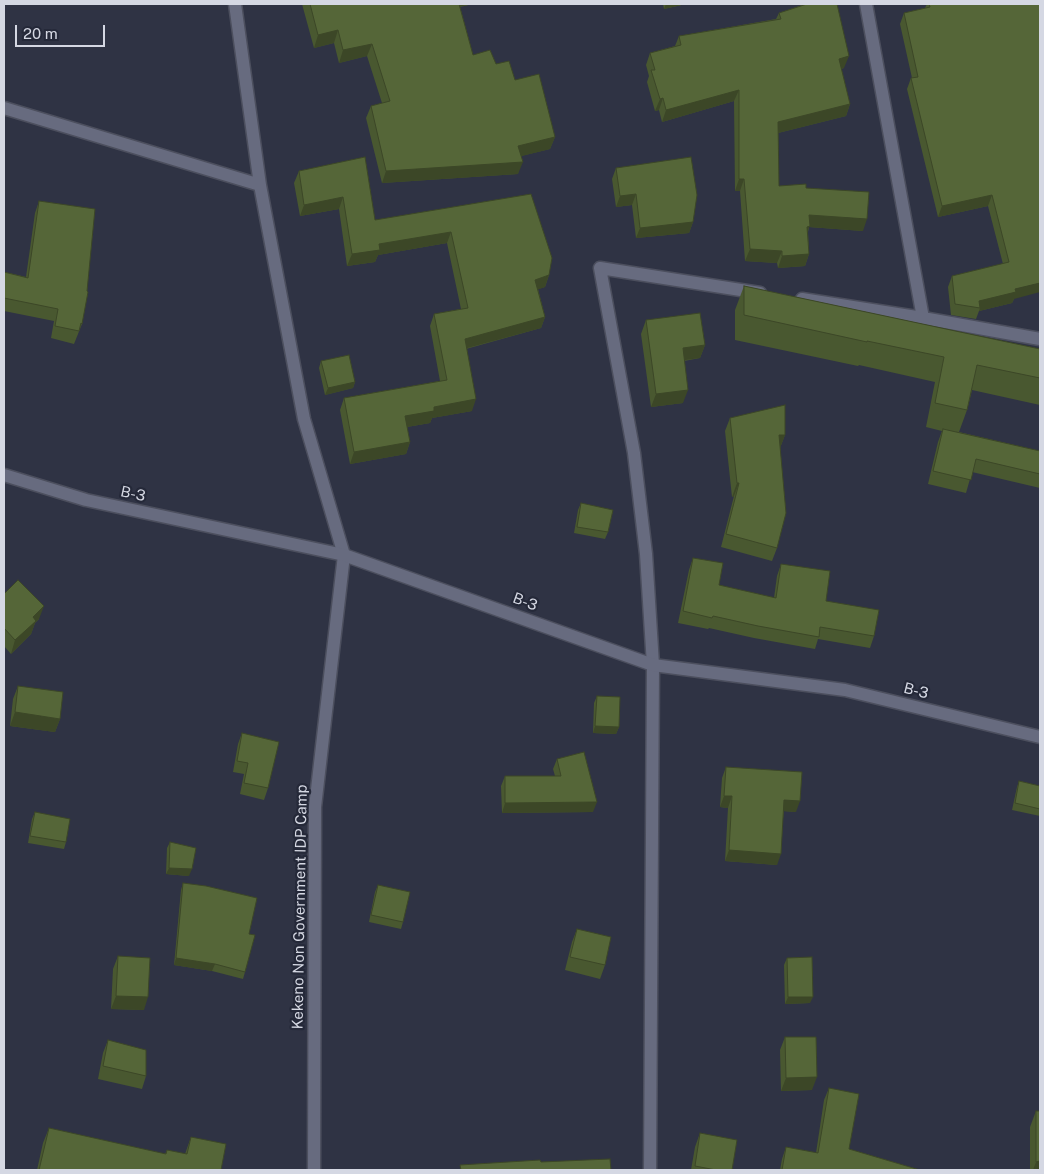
<!DOCTYPE html>
<style>
body{margin:0}
#map{position:relative;width:1044px;height:1174px;overflow:hidden;background:#2f3344;font-family:"Public Sans",sans-serif}
canvas{display:block}
.frame{position:absolute;inset:0;border:5px solid #d5d8e3;pointer-events:none}
.scale{position:absolute;left:15px;top:25px;width:90px;height:22px;box-sizing:border-box;border:2px solid #d5d8e3;border-top:0;padding-left:6px;font-size:15px;line-height:18px;white-space:nowrap;color:#d5d8e3;-webkit-text-stroke:4px #252939;paint-order:stroke}
</style>
<div id="map">
<canvas width="1044" height="1174"></canvas>
<div class="frame"></div>
<div class="scale">20 m</div>
</div>
<script>
const ctx = document.querySelector('canvas').getContext('2d');
ctx.lineJoin = 'round';
function shape(rows) {
  const path = new Path2D();
  for (const r of rows) {
    path.moveTo(r[0], r[1]);
    for (let i = 2; i < r.length; i += 2) path.lineTo(r[i], r[i + 1]);
  }
  return path;
}
function stroke(path, color, width, dash) {
  ctx.strokeStyle = color;
  ctx.lineWidth = width;
  ctx.lineCap = dash ? 'butt' : 'round';
  ctx.setLineDash(dash || []);
  ctx.stroke(path);
}
function fillPath(path, color) {
  ctx.fillStyle = color;
  ctx.fill(path, 'evenodd');
}
function label(font, color, halo, rows, align = 'center') {
  ctx.font = font + ' "Public Sans",sans-serif';
  ctx.lineWidth = 4.5;
  ctx.setLineDash([]);
  ctx.textBaseline = 'middle';
  ctx.strokeStyle = halo;
  ctx.fillStyle = color;
  for (const [text, x, y, turn = 0] of rows) {
    ctx.save();
    ctx.translate(x, y);
    ctx.rotate((+turn || 0) * Math.PI / 180);
    ctx.textAlign = isNaN(turn) ? turn : align;
    if (halo) ctx.strokeText(text, 0, 0);
    ctx.fillText(text, 0, 0);
    ctx.restore();
  }
}
const street = shape([
 [235,4,260,185],
 [866,4,923,318],
 [4,108,260,185,304,419,344,555,315,807,314,1170],
 [802,299,923,318,1040,339],
 [650,1170,653,665,646,554,634,453,600,268,760,293]
]);
const secondary = shape([
 [4,475,86,500,344,555,653,665,845,690,1040,737]
]);
const wall = shape([
 [302,4,473,4,460,7,473,55,496,64,515,80,555,137,550,149,521,156,518,174,382,183,366,118,371,106,382,103,367,56,339,63,334,43,314,48],
 [663,4,686,4,664,9],
 [801,4,837,4,844,68,841,69,850,104,846,116,778,133,779,186,806,188,863,231,809,227,808,232,809,254,805,266,778,268,777,263,745,261,740,191,735,191,734,101,662,122,659,110,655,111,647,82,649,76,646,65,650,53,675,46,679,36,776,19,779,13,802,5],
 [927,4,1040,4,1014,299,1012,303,979,311,976,319,951,315,948,287,952,276,1003,264,988,206,938,217,907,89,911,78,912,78,900,24,904,13,925,8],
 [365,157,375,220,531,194,549,275,545,287,538,289,545,317,541,328,466,349,472,411,432,418,430,423,407,427,410,442,406,454,350,464,340,410,344,398,440,381,430,326,434,314,461,309,447,243,378,255,375,262,347,266,339,209,300,216,294,183,299,171],
 [616,168,693,222,689,233,636,238,632,205,616,207,612,179],
 [39,201,82,324,74,344,51,338,54,321,4,311,4,272,26,277,35,213],
 [744,286,1040,349,1040,405,972,390,967,410,959,432,1040,451,1040,488,972,472,966,493,928,484,938,442,942,431,926,427,935,382,859,365,858,366,735,340,735,310],
 [646,320,705,345,700,358,684,361,683,403,651,407,641,334],
 [321,361,355,382,353,388,325,395,319,368],
 [730,418,785,435,780,448,777,548,772,561,721,547,734,496,732,497,725,431],
 [581,503,608,532,605,539,574,533,578,510],
 [693,558,719,585,774,598,777,576,781,564,826,601,874,636,870,648,818,639,815,649,754,638,709,628,708,629,678,623,689,570],
 [4,594,39,619,35,623,31,634,11,654,4,646],
 [18,686,60,719,55,732,10,726,13,699],
 [597,696,619,727,616,734,593,733,594,703],
 [242,733,268,788,264,800,240,794,244,774,233,772,238,744],
 [557,759,593,812,502,813,501,786,505,776,555,776,553,769],
 [726,767,796,812,784,811,777,865,725,861,728,808,720,807,722,778],
 [1019,781,1040,786,1040,816,1012,810,1017,787],
 [35,812,66,842,64,849,28,843,32,819],
 [170,842,189,876,166,874,167,848],
 [183,883,245,972,243,979,212,971,174,965,181,890],
 [378,885,403,922,401,929,369,922,375,892],
 [577,929,605,965,600,979,565,970,572,942],
 [118,956,144,1010,111,1009,113,969],
 [787,958,810,1003,785,1004,784,965],
 [785,1037,812,1090,781,1091,780,1050],
 [108,1040,146,1076,142,1089,98,1079,103,1053],
 [829,1088,849,1149,920,1170,780,1170,782,1159,786,1147,816,1153,824,1100],
 [1040,1108,1040,1170,1030,1170,1030,1127,1036,1111,1039,1111],
 [49,1128,165,1154,167,1150,185,1154,191,1137,221,1170,37,1170,43,1143],
 [700,1133,732,1170,691,1170,695,1147]
]);
const shadedWall = shape([
 [454,4,473,4,452,8],
 [666,4,686,4,664,9],
 [338,30,334,43,314,48,318,35],
 [372,44,367,56,339,63,343,50],
 [849,56,844,68,835,71,839,59],
 [739,90,734,101,662,122,666,110],
 [663,98,659,110,655,111,660,99],
 [850,104,846,116,774,134,778,122],
 [555,137,550,149,514,158,518,146],
 [523,162,518,174,382,183,386,171],
 [739,179,744,179,740,191,735,191],
 [636,194,632,205,616,207,620,196],
 [992,195,988,206,938,217,942,206],
 [343,197,339,209,300,216,304,205],
 [809,215,867,219,863,231,809,227,805,238],
 [693,222,689,233,636,238,640,228],
 [451,232,447,243,378,255,375,262,347,266,352,254,379,244],
 [750,249,782,251,777,263,745,261],
 [809,254,805,266,778,268,782,256],
 [549,275,545,287,531,292,535,280],
 [1040,283,1040,292,1014,299,1012,303,979,311,980,308,979,301,1015,289],
 [545,317,541,328,460,350,465,339],
 [705,345,700,358,678,361,683,348],
 [355,382,353,388,325,395,328,388],
 [688,390,683,403,651,407,656,394],
 [476,399,472,411,432,418,430,423,401,428,405,416,434,407],
 [779,435,785,435,780,448,774,448],
 [410,442,406,454,350,464,354,452],
 [737,483,739,483,734,496,732,497],
 [44,606,39,619,35,623,31,634,11,654,15,640,33,617],
 [15,712,60,719,55,732,10,726],
 [595,726,619,727,616,734,593,733],
 [724,796,732,796,728,808,720,807],
 [784,800,800,801,796,812,780,811],
 [597,802,593,812,502,813,505,803],
 [729,850,781,854,777,865,725,861],
 [169,868,192,869,189,876,166,874],
 [176,958,215,964,212,971,174,965],
 [116,996,148,997,144,1010,111,1009],
 [788,997,813,997,810,1003,785,1004],
 [817,1077,812,1090,781,1091,786,1078],
 [1040,1161,1040,1170,1033,1170,1036,1162]
]);
const building = shape([
 [310,4,459,4,473,55,490,50,496,64,509,61,515,80,539,74,555,137,518,146,523,162,386,171,371,106,390,101,372,44,343,50,338,30,318,35,310,4],
 [807,4,837,4,849,56,839,59,850,104,778,122,779,186,806,184,806,188,869,192,867,219,809,215,810,226,807,227,809,254,782,256,782,251,750,249,744,179,739,179,739,90,666,110,663,98,660,99,651,70,655,70,650,53,681,45,679,36,781,19,779,13,807,4],
 [929,4,1040,4,1040,283,1015,289,1016,292,979,301,980,308,955,304,952,276,1009,262,992,195,942,206,911,78,918,77,904,13,930,7,929,4],
 [365,157,375,220,531,194,552,258,549,275,535,280,545,317,465,339,476,399,434,407,434,411,405,416,410,442,354,452,344,398,447,380,434,314,468,308,451,232,379,244,380,250,352,254,343,197,304,205,299,171,365,157],
 [691,157,697,195,693,222,640,228,636,194,620,196,616,168,691,157],
 [39,201,95,209,87,291,88,292,82,324,81,323,79,331,55,326,58,309,4,298,4,272,28,278,39,201],
 [744,286,1040,349,1040,378,977,365,967,410,935,403,944,357,867,341,867,342,744,315,744,286],
 [700,313,705,345,683,348,688,390,656,394,646,320,700,313],
 [349,355,355,382,328,388,321,361,349,355],
 [785,405,785,435,779,435,786,513,777,548,726,534,739,483,737,483,730,418,785,405],
 [943,429,1040,451,1040,474,976,459,971,480,933,471,943,429],
 [581,503,613,510,608,532,577,527,581,503],
 [693,558,723,563,719,585,776,598,781,564,830,571,826,601,879,610,874,636,820,627,819,637,758,626,713,616,712,618,683,611,693,558],
 [18,580,44,606,33,617,36,621,15,640,4,628,4,594,18,580],
 [18,686,63,692,60,719,15,712,18,686],
 [597,696,620,697,619,727,595,726,597,696],
 [242,733,279,742,268,788,244,783,248,763,237,761,242,733],
 [584,752,597,802,505,803,505,776,561,776,557,759,584,752],
 [726,767,802,772,800,801,784,800,781,854,729,850,732,796,724,796,726,767],
 [1019,781,1040,786,1040,809,1015,803,1019,781],
 [35,812,70,819,66,842,30,836,35,812],
 [170,842,196,848,192,869,169,868,170,842],
 [183,883,206,886,257,898,249,934,255,935,245,972,215,964,176,958,183,883],
 [378,885,410,892,403,922,371,915,378,885],
 [577,929,611,937,605,965,570,957,577,929],
 [118,956,150,958,148,997,116,996,118,956],
 [812,957,813,997,788,997,787,958,812,957],
 [785,1037,816,1037,817,1077,786,1078,785,1037],
 [108,1040,146,1050,146,1076,103,1066,108,1040],
 [829,1088,859,1094,849,1149,920,1170,782,1170,786,1147,818,1153,829,1088],
 [1036,1111,1040,1111,1040,1161,1036,1162,1036,1111],
 [49,1128,166,1154,167,1150,187,1154,191,1137,226,1144,221,1170,39,1170,49,1128],
 [700,1133,737,1140,732,1170,716,1170,695,1166,700,1133],
 [610,1159,611,1170,461,1170,460,1165,540,1160,541,1162,610,1159]
]);
const streetNames = [
 ["B-3",133,494,12],
 ["B-3",525,602,20],
 ["B-3",916,691,14],
 ["Kekeno Non Government IDP Camp",300,907,-89]
];
stroke(street, '#4c4f5e', 15);
stroke(secondary, '#4c4f5e', 15);
stroke(street, '#676b7f', 12);
stroke(secondary, '#676b7f', 12);
fillPath(wall, '#495830');
fillPath(shadedWall, '#3c4727');
fillPath(building, '#556638');
stroke(building, '#3c4727', 1);
label('15px', '#d5d8e3', '#252939', streetNames);
</script>
